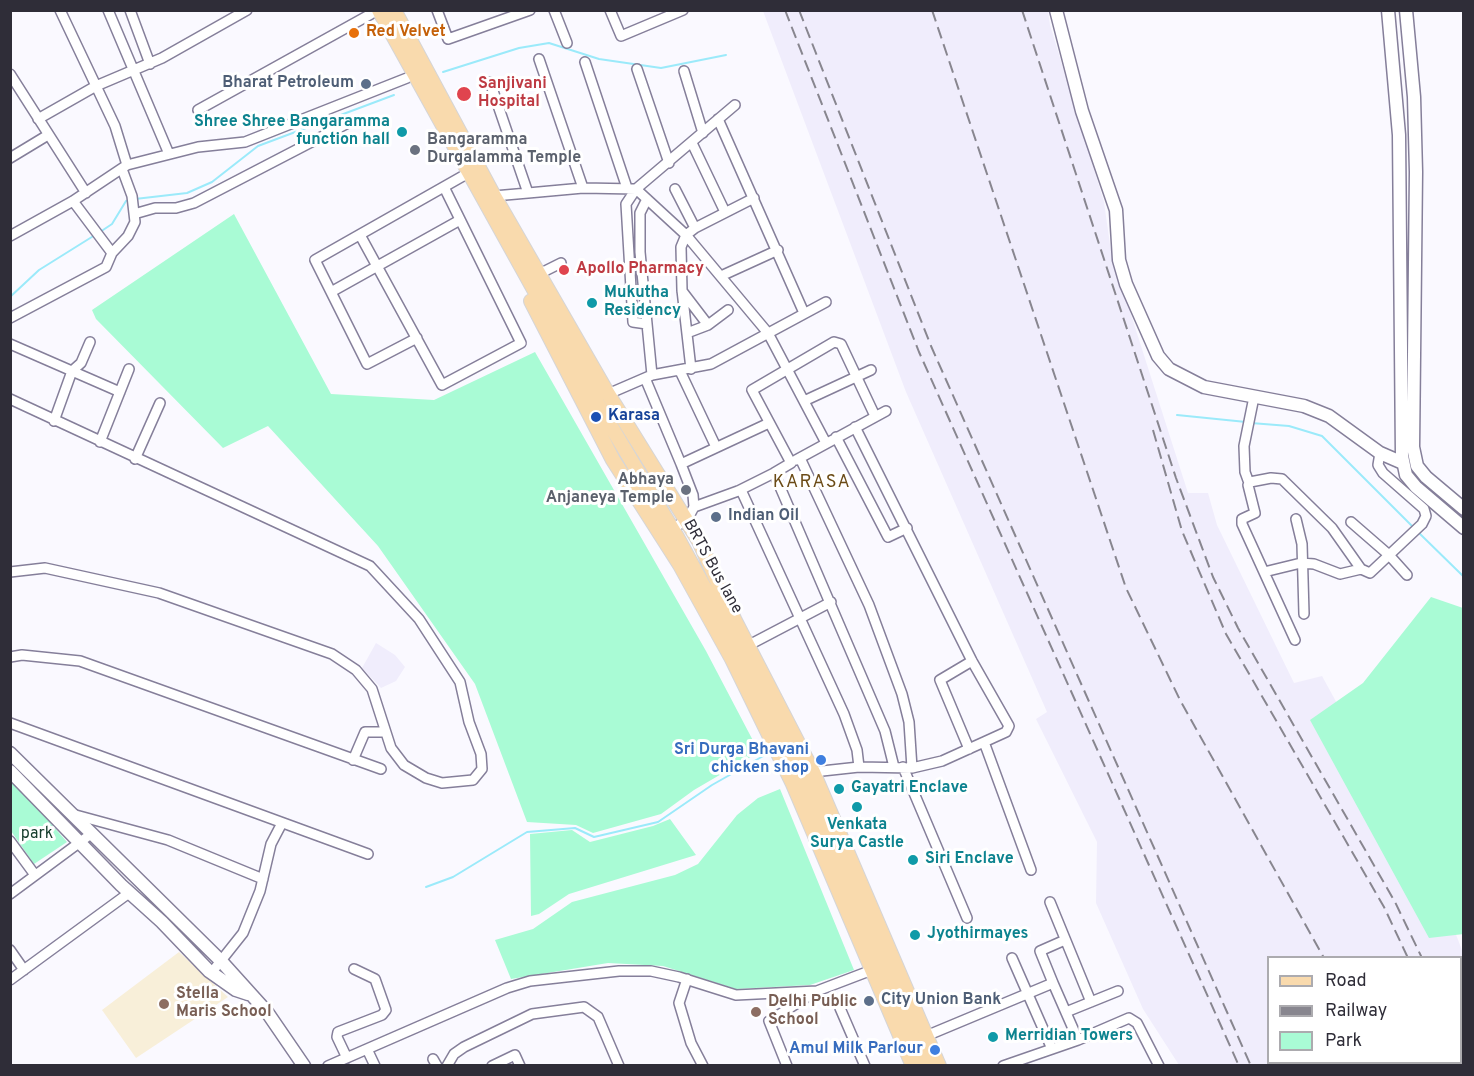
<!DOCTYPE html>
<style>
body{margin:0}
#map{position:relative;width:1474px;height:1076px;overflow:hidden;background:#faf9ff;font-family:Overpass,sans-serif}
canvas{display:block}
.frame{position:absolute;inset:0;border:12px solid #2f2d38;pointer-events:none}
.legend{position:absolute;left:1267px;top:956px;width:195px;height:108px;box-sizing:border-box;background:#fff;border:2px solid #acabaf;margin:0;padding:8px 10px;list-style:none;font-size:18px;color:#2f2d38}
.legend li{display:flex;align-items:center;gap:12px;height:30px}
.legend b{width:30px;border:2px solid #acabaf}
</style>
<div id="map">
<canvas width="1474" height="1076"></canvas>
<div class="frame"></div>
<ul class="legend">
<li><b style="height:8px;background:#f9daad"></b>Road</li>
<li><b style="height:8px;background:#88868f"></b>Railway</li>
<li><b style="height:16px;background:#a9fbd5"></b>Park</li>
</ul>
</div>
<script>
const ctx = document.querySelector('canvas').getContext('2d');
ctx.lineJoin = 'round';
function fillPath(path, color) {
  ctx.fillStyle = color;
  ctx.fill(path, 'evenodd');
}
function shape(rows) {
  const path = new Path2D();
  for (const r of rows) {
    path.moveTo(r[0], r[1]);
    for (let i = 2; i < r.length; i += 2) path.lineTo(r[i], r[i + 1]);
  }
  return path;
}
function stroke(path, color, width, dash) {
  ctx.strokeStyle = color;
  ctx.lineWidth = width;
  ctx.lineCap = dash ? 'butt' : 'round';
  ctx.setLineDash(dash || []);
  ctx.stroke(path);
}
function label(font, color, halo, rows, align = 'center') {
  ctx.font = font + ' Overpass,sans-serif';
  ctx.lineWidth = 6;
  ctx.setLineDash([]);
  ctx.textBaseline = 'middle';
  ctx.strokeStyle = halo;
  ctx.fillStyle = color;
  for (const [text, x, y, turn = 0] of rows) {
    ctx.save();
    ctx.translate(x, y);
    ctx.rotate((+turn || 0) * Math.PI / 180);
    ctx.textAlign = isNaN(turn) ? turn : align;
    if (halo) ctx.strokeText(text, 0, 0);
    ctx.fillText(text, 0, 0);
    ctx.restore();
  }
}
const built = shape([
 [763,11,1048,11,1050,25,1104,202,1111,252,1188,493,1208,493,1217,525,1294,683,1322,676,1438,887,1463,953,1463,1065,1179,1065,1143,1009,1096,903,1097,842,1036,719,1047,712,906,392],
 [1268,958,1460,958,1460,1062,1268,1062],
 [376,643,395,655,405,667,396,681,381,688,362,668]
]);
const education = shape([
 [179,952,228,997,136,1058,102,1010]
]);
const green = shape([
 [234,214,331,394,434,400,535,352,706,651,759,752,694,790,661,814,593,833,576,825,527,822,475,684,378,546,268,426,223,448,96,319,92,310],
 [1431,597,1463,608,1464,934,1429,938,1310,720,1363,683],
 [10,777,67,842,34,864,11,831],
 [780,789,854,970,810,985,736,989,663,966,608,963,511,979,495,940,533,929,572,902,675,875,698,864,737,815,758,798],
 [670,819,696,855,569,894,539,914,531,916,530,834,572,830,590,842,653,826]
]);
const stream = shape([
 [443,72,519,48,549,43,599,59,661,68,726,55],
 [135,199,187,193,212,182,258,146,394,95],
 [100,232,112,224,126,201,130,200],
 [10,297,39,270,95,235],
 [1177,415,1246,422],
 [1251,423,1289,426,1322,436,1413,527],
 [1417,531,1464,577],
 [426,887,453,877,527,832,575,828,594,837,658,822,712,785,765,755]
]);
const street = shape([
 [60,10,115,126,127,165],
 [108,10,169,154],
 [130,10,150,64],
 [437,10,448,39,530,10],
 [554,10,567,43],
 [610,10,621,36,683,10],
 [539,59,583,188],
 [585,62,627,188],
 [637,69,669,163],
 [684,71,703,133],
 [10,74,86,193],
 [490,82,528,193,583,188,636,189,686,235,768,333,826,443],
 [198,110,371,14],
 [38,119,96,86,162,58,247,10],
 [718,119,804,313],
 [692,143,725,212],
 [10,158,48,135],
 [675,189,695,228],
 [494,196,528,193],
 [647,199,640,213,640,252,652,375],
 [73,201,112,253],
 [134,214,155,208,176,208,194,203,350,122],
 [360,235,442,385,521,343,444,187],
 [10,236,73,201,127,165,198,147,245,142,407,78],
 [539,274,561,263],
 [721,276,778,250],
 [682,291,708,325],
 [331,292,460,220],
 [10,318,106,267,112,253,128,236,135,222,132,196,122,169],
 [647,324,633,322,626,204,636,189,735,105],
 [687,333,708,325,728,310],
 [417,338,367,364,315,260,463,176],
 [10,344,120,392],
 [691,369,682,290,681,247,686,235,695,228,754,198],
 [680,371,716,447],
 [645,378,681,464,693,495,694,507],
 [608,394,652,375,711,364,826,302],
 [10,399,370,566,419,619,460,682,469,722,481,754,482,769,473,780,442,783,426,778,404,765,391,748,372,689,356,670,332,654,159,593,45,568,10,572],
 [804,401,871,370],
 [54,421,72,371,81,363,90,342],
 [855,427,972,661,1009,726,1006,732,984,742],
 [836,437,888,537,907,528],
 [100,442,129,369],
 [800,458,869,605,902,694,909,722,912,768],
 [135,459,160,403],
 [796,460,886,411],
 [681,464,769,423],
 [774,473,791,463,752,390,834,342,841,344,875,416],
 [1249,483,1245,472,1244,446,1254,397],
 [741,490,844,714,857,750,859,767],
 [1296,519,1302,544,1304,614],
 [1351,522,1389,555,1407,575],
 [668,531,687,520,694,507,738,491,774,473,885,731,894,767],
 [1264,572,1301,563,1314,564,1340,574,1361,569],
 [1295,640,1242,524,1242,519,1255,513,1248,485,1250,482,1271,478,1282,479,1332,528,1361,569,1370,573,1422,524,1426,516,1424,509,1383,473,1378,465,1380,453],
 [749,645,831,602],
 [10,657,22,655,80,661,381,769],
 [10,723,368,854],
 [969,749,940,680,972,661],
 [353,760,365,732,385,732],
 [903,767,967,918],
 [813,772,859,767,912,768,942,761,984,742,1031,870],
 [72,814,168,840,263,879],
 [10,841,35,875],
 [10,894,91,834],
 [1050,902,1091,1002],
 [10,950,24,970],
 [1012,958,1052,1049],
 [212,972,243,933,260,891,271,844,282,823],
 [687,979,679,1003,691,1043,703,1066],
 [10,980,129,893],
 [1053,983,1078,1040],
 [840,1008,865,1066],
 [1066,1012,1118,991],
 [926,1036,1053,983,1040,951,1065,940],
 [367,1049,375,1066],
 [347,1058,337,1037,338,1032,382,1015,386,1010,375,979,354,969],
 [433,1059,437,1066],
 [328,1066,507,988,530,981,619,971,651,971,679,977,736,995,817,991,872,970],
 [447,1066,454,1054,464,1047,532,1014,584,1007,598,1017,619,1066],
 [492,1066,515,1055,520,1066],
 [787,1066,769,1021,815,992],
 [1003,1066,1078,1040,1129,1018,1137,1023,1159,1066]
]);
const secondary = shape([
 [1056,10,1082,111,1116,210,1119,260,1126,284,1158,356,1169,369,1204,387,1304,406,1329,416,1380,453,1403,463],
 [1388,10,1399,135,1402,456,1406,475,1416,487,1464,528],
 [1406,10,1414,97,1416,172,1413,447,1417,466,1426,477,1464,509],
 [10,753,221,961,267,1012,304,1066],
 [10,771,121,885,162,922,209,971,236,990,248,994]
]);
const primary = shape([
 [379,10,597,403,677,537,753,677,800,774,925,1066],
 [394,10,494,196,608,394,699,541,735,621,813,772,939,1066],
 [531,301,613,460,680,565,732,659,793,784,913,1066]
]);
const rail = shape([
 [785,10,919,352,1239,1066],
 [799,10,931,346,1251,1066],
 [932,10,1126,588,1180,700,1324,958],
 [1022,10,1176,478,1213,577,1238,628,1395,902,1422,958],
 [1153,430,1182,531,1226,634,1384,907,1408,958],
 [1460,1044,1464,1051],
 [1460,1060,1463,1066],
 [1375,1062,1376,1066]
]);
const markers = [
 [354,33,6,"#e8710a"],
 [366,84,6,"#5c6f8a"],
 [464,94,8,"#e0444e"],
 [402,132,6,"#0f9aa8"],
 [415,150,6,"#6b7280"],
 [564,270,6,"#e0444e"],
 [592,303,6,"#0f9aa8"],
 [596,417,6,"#1a4fb4"],
 [686,490,6,"#6b7280"],
 [716,517,6,"#5c6f8a"],
 [821,760,6,"#3f7fe0"],
 [839,789,6,"#0f9aa8"],
 [857,807,6,"#0f9aa8"],
 [913,860,6,"#0f9aa8"],
 [915,935,6,"#0f9aa8"],
 [869,1001,6,"#5c6f8a"],
 [164,1004,6,"#8d6e63"],
 [756,1012,6,"#8d6e63"],
 [993,1037,6,"#0f9aa8"],
 [935,1050,6,"#3f7fe0"]
];
const foodNames = [
 ["Red Velvet",366,33]
];
const serviceNames = [
 ["Bharat Petroleum",354,84,"right"],
 ["Indian Oil",728,517],
 ["City Union Bank",881,1001]
];
const healthNames = [
 ["Sanjivani",478,85],
 ["Hospital",478,103],
 ["Apollo Pharmacy",576,270]
];
const cultureNames = [
 ["Shree Shree Bangaramma",390,123,"right"],
 ["function hall",390,141,"right"],
 ["Mukutha",604,294],
 ["Residency",604,312],
 ["Gayatri Enclave",851,789],
 ["Venkata",857,826,"center"],
 ["Surya Castle",857,844,"center"],
 ["Siri Enclave",925,860],
 ["Jyothirmayes",927,935],
 ["Merridian Towers",1005,1037]
];
const worshipNames = [
 ["Bangaramma",427,141],
 ["Durgalamma Temple",427,159],
 ["Abhaya",674,481,"right"],
 ["Anjaneya Temple",674,499,"right"]
];
const transitNames = [
 ["Karasa",608,417]
];
const streetNames = [
 ["BRTS Bus lane",712,567,61]
];
const shopNames = [
 ["Sri Durga Bhavani",809,751],
 ["chicken shop",809,769],
 ["Amul Milk Parlour",923,1050]
];
const parkNames = [
 ["park",37,835]
];
const educationNames = [
 ["Stella",176,995],
 ["Maris School",176,1013],
 ["Delhi Public",768,1003],
 ["School",768,1021]
];
const neighbourhoodNames = [
 ["KARASA",812,483]
];
fillPath(built, '#f0edfc');
fillPath(education, '#f8efd9');
fillPath(green, '#a9fbd5');
stroke(stream, '#9beafa', 2);
stroke(street, '#857f9a', 12);
stroke(secondary, '#857f9a', 15);
stroke(primary, '#d5d5d7', 16);
stroke(street, '#fff', 9);
stroke(secondary, '#fff', 12);
stroke(primary, '#f9daad', 14);
stroke(rail, '#88868f', 2, [12, 6]);
for (const [x, y, r, color] of markers) {
  const dot = new Path2D();
  dot.arc(x, y, r, 0, 2 * Math.PI);
  ctx.fillStyle = color;
  ctx.fill(dot);
  stroke(dot, '#fff', 2);
}
label('bold 16px', '#c56008', '#fff', foodNames, 'left');
label('bold 16px', '#4e5e75', '#fff', serviceNames, 'left');
label('bold 16px', '#be3a42', '#fff', healthNames, 'left');
label('bold 16px', '#0d838f', '#fff', cultureNames, 'left');
label('bold 16px', '#5b616d', '#fff', worshipNames, 'left');
label('bold 16px', '#164399', '#fff', transitNames, 'left');
label('16px', '#2f2d38', '#fff', streetNames);
label('bold 16px', '#366cbe', '#fff', shopNames, 'right');
label('16px', '#153c2c', '#fff', parkNames);
label('bold 16px', '#785e54', '#fff', educationNames, 'left');
ctx.letterSpacing = '1.5px';
label('18px', '#6b4b16', '#fff', neighbourhoodNames);
ctx.letterSpacing = '0px';
</script>
